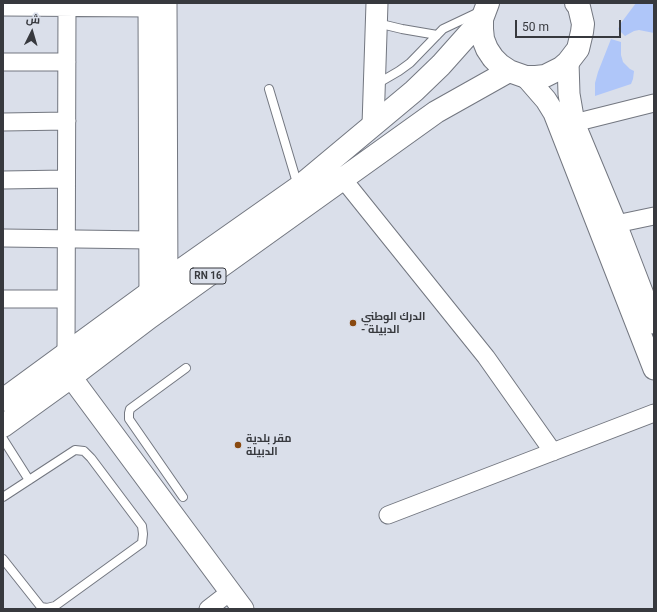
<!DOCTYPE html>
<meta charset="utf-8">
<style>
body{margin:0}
#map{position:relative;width:657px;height:612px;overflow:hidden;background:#dadfea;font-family:Roboto,Cairo,sans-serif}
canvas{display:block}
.frame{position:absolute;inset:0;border:4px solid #37393e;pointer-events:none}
.north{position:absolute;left:12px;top:12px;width:40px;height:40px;-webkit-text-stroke:3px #dadfea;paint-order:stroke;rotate:5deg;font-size:11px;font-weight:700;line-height:16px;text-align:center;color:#37393e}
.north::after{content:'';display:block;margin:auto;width:14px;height:18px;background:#37393e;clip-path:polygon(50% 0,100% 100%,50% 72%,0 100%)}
.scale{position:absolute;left:515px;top:20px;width:106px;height:18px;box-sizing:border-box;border:2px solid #37393e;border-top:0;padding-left:5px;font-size:12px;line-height:14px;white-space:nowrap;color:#37393e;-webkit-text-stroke:3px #dadfea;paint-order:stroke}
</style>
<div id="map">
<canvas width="657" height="612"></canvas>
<div class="frame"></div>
<div class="north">ش</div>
<div class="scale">50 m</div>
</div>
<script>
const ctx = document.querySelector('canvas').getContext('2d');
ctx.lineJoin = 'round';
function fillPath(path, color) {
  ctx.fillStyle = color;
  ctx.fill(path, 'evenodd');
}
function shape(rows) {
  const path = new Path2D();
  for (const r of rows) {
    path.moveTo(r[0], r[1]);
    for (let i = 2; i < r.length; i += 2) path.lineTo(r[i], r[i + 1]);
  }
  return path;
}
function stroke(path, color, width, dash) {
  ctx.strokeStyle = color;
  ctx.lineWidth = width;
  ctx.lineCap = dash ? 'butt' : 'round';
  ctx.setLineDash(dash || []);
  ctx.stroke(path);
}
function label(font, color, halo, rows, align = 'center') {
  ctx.font = font + ' Roboto,Cairo,sans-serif';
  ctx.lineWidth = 3.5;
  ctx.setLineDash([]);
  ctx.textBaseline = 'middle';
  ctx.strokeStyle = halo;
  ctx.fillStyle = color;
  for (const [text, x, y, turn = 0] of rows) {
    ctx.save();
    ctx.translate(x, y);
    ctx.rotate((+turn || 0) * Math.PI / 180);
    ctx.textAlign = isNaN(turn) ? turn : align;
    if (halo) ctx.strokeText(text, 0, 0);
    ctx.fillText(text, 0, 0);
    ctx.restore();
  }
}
const green = shape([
 [636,3,654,3,654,33,639,30,634,31,625,36,618,29,621,23],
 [611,39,621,42,621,55,623,62,630,69,634,71,633,79,631,84,595,96,595,83,598,72]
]);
const service = shape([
 [377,23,402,29,437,35],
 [375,85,399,71,410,63,443,29,481,11],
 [269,89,298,186],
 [3,439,29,480],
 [3,497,75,450,84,451,91,458,142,526,143,534,142,543,55,606,47,608,41,607,3,559],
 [183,497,129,419,129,413,130,409,186,368]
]);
const minor = shape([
 [3,7,149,8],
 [3,62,67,62],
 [3,122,67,121],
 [574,123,654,103],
 [343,179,486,357,553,452],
 [3,180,66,179],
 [616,224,654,216],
 [3,238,150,240],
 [3,299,66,299],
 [66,354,67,3],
 [388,515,654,413],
 [208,609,230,592]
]);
const tertiary = shape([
 [149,3,150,306],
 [166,3,167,294],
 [568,62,569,94,574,123,616,224,654,323],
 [526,77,546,100,554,113,654,369],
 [373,125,377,3],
 [71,377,243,609]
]);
const primary = shape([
 [488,3,482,19,482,29,483,39,487,49,493,58,500,65,509,71,526,77,536,77,545,76,561,68,568,62,578,49,582,32,583,24,579,7,576,3],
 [3,400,167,280,299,187,414,91,441,65,482,19],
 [3,426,71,377,150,317,436,112,509,71]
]);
const markers = [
 [353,323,4,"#894910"],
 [238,445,4,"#894910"]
];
const shields = [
 [208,276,36]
];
const shieldNames = [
 ["RN 16",208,276]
];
const poiNames = [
 ["الدرك الوطني",361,317],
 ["- الدبيلة",361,330],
 ["مقر بلدية",246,439],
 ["الدبيلة",246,452]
];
fillPath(green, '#afc6f9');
stroke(service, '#737780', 10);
stroke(minor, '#737780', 19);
stroke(tertiary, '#737780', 23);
stroke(primary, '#737780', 24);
stroke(service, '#fff', 8);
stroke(minor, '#fff', 17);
stroke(tertiary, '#fff', 21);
stroke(primary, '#fff', 22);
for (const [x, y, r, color] of markers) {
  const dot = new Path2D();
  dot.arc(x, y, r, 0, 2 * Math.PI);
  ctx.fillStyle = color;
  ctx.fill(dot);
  stroke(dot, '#dadfea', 1.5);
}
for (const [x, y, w] of shields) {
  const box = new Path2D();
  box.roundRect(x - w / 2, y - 8, w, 16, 3);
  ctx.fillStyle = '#dadfea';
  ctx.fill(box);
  stroke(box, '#37393e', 1);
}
label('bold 10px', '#37393e', null, shieldNames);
label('bold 11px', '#37393e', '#dadfea', poiNames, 'left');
</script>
